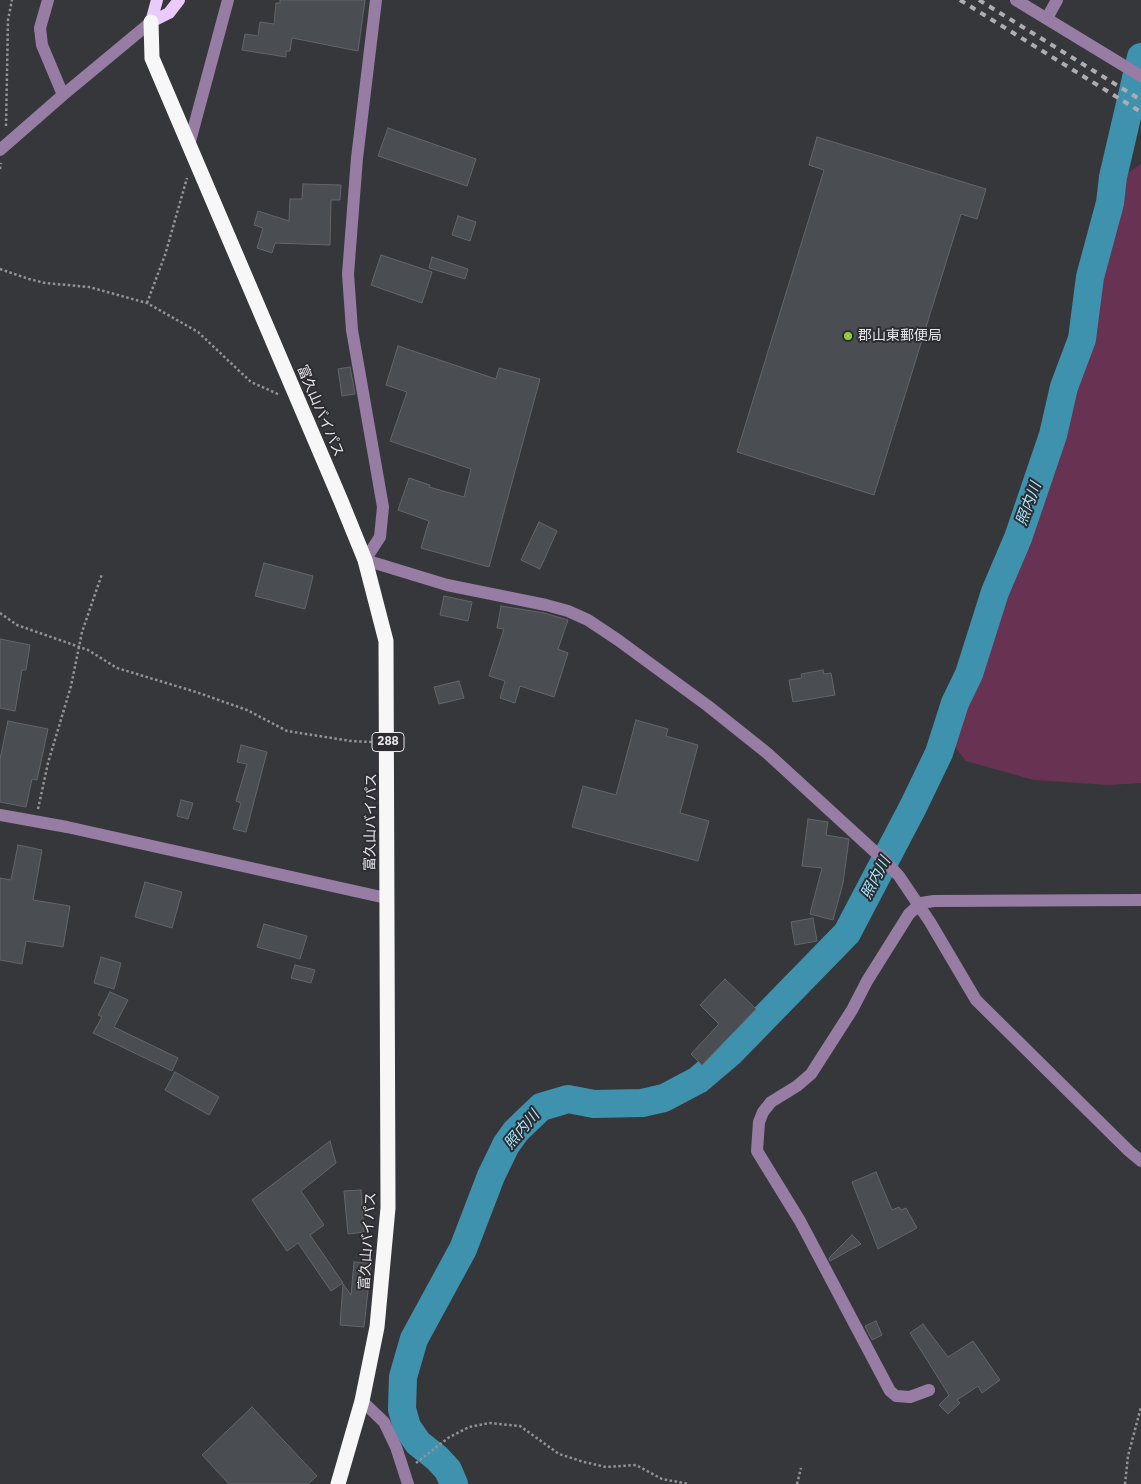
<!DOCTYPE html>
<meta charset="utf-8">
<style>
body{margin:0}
canvas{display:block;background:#36373b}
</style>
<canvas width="1141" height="1484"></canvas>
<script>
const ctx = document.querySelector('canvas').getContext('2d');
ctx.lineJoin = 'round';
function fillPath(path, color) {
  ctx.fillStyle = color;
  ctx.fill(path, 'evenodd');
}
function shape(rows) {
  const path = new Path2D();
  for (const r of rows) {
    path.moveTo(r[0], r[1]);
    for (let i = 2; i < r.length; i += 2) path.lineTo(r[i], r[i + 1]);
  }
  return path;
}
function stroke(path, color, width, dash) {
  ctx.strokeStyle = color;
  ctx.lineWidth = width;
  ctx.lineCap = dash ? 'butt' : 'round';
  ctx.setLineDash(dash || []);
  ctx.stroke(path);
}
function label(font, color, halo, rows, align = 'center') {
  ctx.font = font + ' "IBM Plex Sans","Noto Sans JP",sans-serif';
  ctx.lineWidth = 4;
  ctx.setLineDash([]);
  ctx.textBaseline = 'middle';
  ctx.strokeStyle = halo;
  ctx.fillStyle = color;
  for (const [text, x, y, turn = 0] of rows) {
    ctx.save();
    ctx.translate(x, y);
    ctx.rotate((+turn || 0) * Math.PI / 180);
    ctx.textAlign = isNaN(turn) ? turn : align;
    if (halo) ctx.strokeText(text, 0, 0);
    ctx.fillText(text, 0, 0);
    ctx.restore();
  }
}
const green = shape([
 [1141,164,1141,783,1109,785,1034,780,966,761,948,738,992,634,1061,445,1080,362,1099,239,1129,172]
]);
const river = shape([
 [454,1484,448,1470,437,1458,418,1443,407,1427,402,1409,403,1377,414,1339,463,1249,491,1176,506,1145,516,1131,541,1107,568,1099,594,1104,642,1103,664,1098,698,1080,731,1052,847,933,913,807,939,753,955,703,969,674,995,592,1018,538,1053,435,1064,387,1082,339,1090,277,1110,203,1113,177,1141,57]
]);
const building = shape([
 [280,0,365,0,358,51,292,38,290,51,286,51,286,57,242,50,245,34,258,36,260,22,274,24,276,3,280,3,280,0],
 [388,128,476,159,467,186,378,156,388,128],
 [817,137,986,189,977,219,961,214,874,495,737,452,824,170,809,165,817,137],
 [303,184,341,185,340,200,331,200,330,245,275,243,272,253,257,248,263,228,254,225,258,211,289,221,290,199,302,199,303,184],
 [458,216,476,222,470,241,452,235,458,216],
 [381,255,432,272,422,303,371,285,381,255],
 [432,257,468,269,465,279,429,268,432,257],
 [398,346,496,379,499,368,540,379,489,567,421,548,429,521,398,510,409,478,430,485,429,487,464,497,471,469,390,441,407,392,386,385,398,346],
 [350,367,355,394,342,396,338,369,350,367],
 [539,522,557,531,540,569,521,560,539,522],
 [264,563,313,576,305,609,255,596,264,563],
 [444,596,472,602,468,621,440,615,444,596],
 [501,606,544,613,568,620,558,649,568,653,554,697,520,686,515,703,500,698,505,681,489,676,504,629,497,628,501,606],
 [0,639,30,645,26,670,22,670,15,711,0,708,0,639],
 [823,670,824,674,831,673,835,695,793,702,789,680,802,678,801,674,823,670],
 [459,681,464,698,439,704,434,687,459,681],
 [636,720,668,729,666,736,698,745,680,813,709,821,698,861,572,827,583,786,616,795,636,720],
 [8,721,48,729,37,780,32,779,26,807,0,802,0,759,8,721],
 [241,745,267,752,246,832,233,829,241,803,236,801,247,764,237,762,241,745],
 [181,800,193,803,188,819,177,816,181,800],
 [808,819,828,822,826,835,849,839,843,883,833,920,810,914,822,868,802,866,808,819],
 [18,845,42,850,33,900,70,906,63,947,26,941,22,964,0,960,0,878,11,880,18,845],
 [145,882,182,892,172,928,135,917,145,882],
 [813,918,817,941,795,945,791,922,813,918],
 [264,924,307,936,300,959,257,947,264,924],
 [101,957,121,963,114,989,94,983,101,957],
 [295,965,315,970,311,983,291,978,295,965],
 [725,979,756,1009,702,1065,691,1054,719,1024,700,1005,725,979],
 [110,992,128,1000,114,1027,178,1058,172,1071,93,1033,102,1017,98,1015,110,992],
 [175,1072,219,1097,209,1115,165,1090,175,1072],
 [330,1141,336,1163,301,1191,324,1225,310,1235,343,1283,331,1291,298,1243,287,1251,252,1200,330,1141],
 [876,1172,892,1210,899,1207,901,1210,906,1208,917,1228,878,1249,852,1182,876,1172],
 [361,1190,364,1232,348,1234,344,1191,361,1190],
 [852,1235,861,1244,830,1261,829,1258,852,1235],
 [354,1262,371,1263,364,1327,340,1325,343,1284,351,1295,354,1262],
 [876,1321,882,1335,872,1340,865,1326,876,1321],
 [923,1324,948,1357,973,1341,1000,1380,982,1393,978,1386,957,1400,960,1403,948,1414,939,1405,949,1395,910,1333,923,1324],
 [252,1407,317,1476,308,1484,229,1484,202,1455,252,1407]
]);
const path = shape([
 [6,126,8,20,12,0],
 [0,169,1,163],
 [0,269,29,279,45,283,89,287,147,303,198,332,251,382,280,395],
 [147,303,165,255,187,178],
 [0,613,17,625,88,650,117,668,196,692,247,710,287,731,351,741,372,742],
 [38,809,48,763,71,686,82,632,102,574],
 [416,1463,448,1438,469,1427,490,1423,520,1426,559,1454,584,1462,606,1467,636,1465,662,1479,689,1484],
 [797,1484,801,1468],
 [1125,1484,1128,1456,1141,1407]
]);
const minor = shape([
 [376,0,357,158,348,274,352,330,383,507,380,537,365,560,447,585,546,605,568,611,588,620,618,640,708,706,767,753,885,861,899,876,930,922,976,1000,1129,1151,1141,1161],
 [1016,0,1141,76],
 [1047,18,1057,0],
 [63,95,151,22],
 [189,145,228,0],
 [0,150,63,95,42,45,40,28,48,0],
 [0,815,67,827,386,898],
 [929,1390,910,1397,896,1396,890,1391,800,1221,757,1151,759,1122,763,1112,771,1102,797,1086,811,1074,852,1010,867,981,909,914,921,903,934,901,1141,900],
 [362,1401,384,1422,396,1447,408,1484]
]);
const major = shape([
 [151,22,169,13,179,0],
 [151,22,157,0]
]);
const highway = shape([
 [151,22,152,58,341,501,365,560,386,641,388,1208,377,1327,362,1401,338,1484]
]);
const rail = shape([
 [960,0,1141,112],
 [979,0,1141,100]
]);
const markers = [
 [848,336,5,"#91cd40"]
];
const shields = [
 [388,742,32]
];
const shieldNames = [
 ["288",388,742]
];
const poiNames = [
 ["郡山東郵便局",858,336]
];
const streetNames = [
 ["富久山バイパス",320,411,67],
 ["富久山バイパス",371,822,-89],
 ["富久山バイパス",368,1241,-86]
];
const waterNames = [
 ["照内川",1029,504,-70],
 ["照内川",876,878,-62],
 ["照内川",522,1130,-50]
];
fillPath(green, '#683252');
stroke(river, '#3e92ad', 28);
fillPath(building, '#4a4d51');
stroke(building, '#62666a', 1);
stroke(path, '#929396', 2.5, [2.5, 2.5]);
stroke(minor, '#977ca4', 12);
stroke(major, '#ebc9fb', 12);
stroke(highway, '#f7f7f7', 15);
stroke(rail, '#aeaeb2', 4, [6, 6]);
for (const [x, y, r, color] of markers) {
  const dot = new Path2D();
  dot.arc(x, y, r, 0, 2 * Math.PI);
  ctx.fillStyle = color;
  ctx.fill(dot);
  stroke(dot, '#2c2c31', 2);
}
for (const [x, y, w] of shields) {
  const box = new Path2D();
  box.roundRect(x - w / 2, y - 9.5, w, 19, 4);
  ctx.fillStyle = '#2c2c31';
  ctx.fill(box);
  stroke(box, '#e7e7ea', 1);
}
label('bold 12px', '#e7e7ea', null, shieldNames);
label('14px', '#e7e7ea', '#2c2c31', poiNames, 'left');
label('14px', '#e7e7ea', '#2c2c31', streetNames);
label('italic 15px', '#a6e6fd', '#2c2c31', waterNames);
</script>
